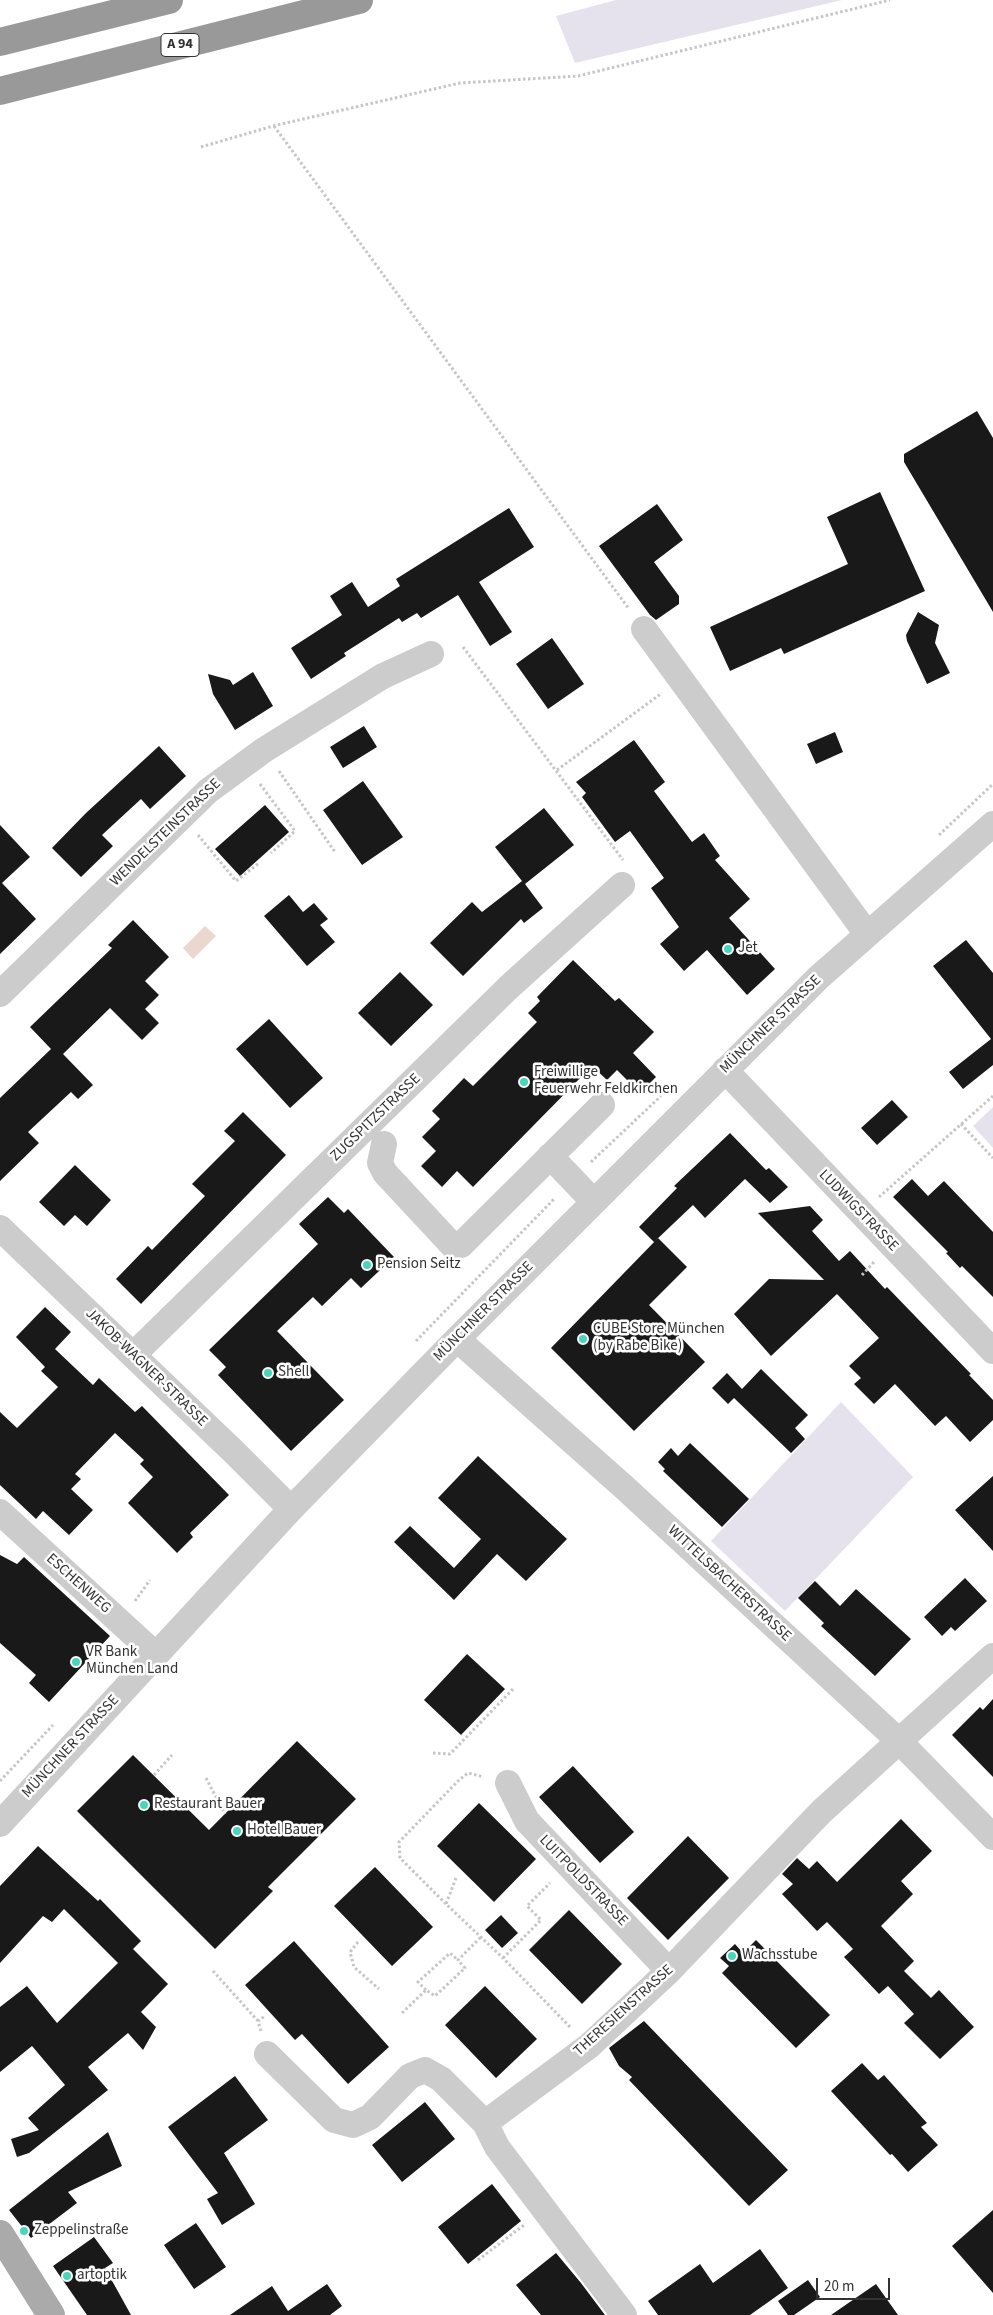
<!DOCTYPE html>
<meta charset="utf-8">
<style>
body{margin:0}
#map{position:relative;width:993px;height:2315px;overflow:hidden;background:#fff;font-family:"Source Sans 3",sans-serif}
canvas{display:block}
.scale{position:absolute;left:816px;top:2278px;width:74px;height:22px;box-sizing:border-box;border:2px solid #323232;border-top:0;padding-left:6px;font-size:15px;line-height:18px;white-space:nowrap;color:#323232;-webkit-text-stroke:4px #fff;paint-order:stroke}
</style>
<div id="map">
<canvas width="993" height="2315"></canvas>
<div class="scale">20 m</div>
</div>
<script>
const ctx = document.querySelector('canvas').getContext('2d');
ctx.lineJoin = 'round';
function fillPath(path, color) {
  ctx.fillStyle = color;
  ctx.fill(path, 'evenodd');
}
function shape(rows) {
  const path = new Path2D();
  for (const r of rows) {
    path.moveTo(r[0], r[1]);
    for (let i = 2; i < r.length; i += 2) path.lineTo(r[i], r[i + 1]);
  }
  return path;
}
function stroke(path, color, width, dash) {
  ctx.strokeStyle = color;
  ctx.lineWidth = width;
  ctx.lineCap = dash ? 'butt' : 'round';
  ctx.setLineDash(dash || []);
  ctx.stroke(path);
}
function label(font, color, halo, rows, align = 'center') {
  ctx.font = font + ' "Source Sans 3",sans-serif';
  ctx.lineWidth = 5;
  ctx.setLineDash([]);
  ctx.textBaseline = 'middle';
  ctx.strokeStyle = halo;
  ctx.fillStyle = color;
  for (const [text, x, y, turn = 0] of rows) {
    ctx.save();
    ctx.translate(x, y);
    ctx.rotate((+turn || 0) * Math.PI / 180);
    ctx.textAlign = isNaN(turn) ? turn : align;
    if (halo) ctx.strokeText(text, 0, 0);
    ctx.fillText(text, 0, 0);
    ctx.restore();
  }
}
const green = shape([
 [616,0,842,0,575,63,556,16],
 [993,1107,993,1148,973,1126],
 [841,1402,913,1477,785,1611,711,1541]
]);
const water = shape([
 [205,926,216,936,193,959,183,948]
]);
const building = shape([
 [977,411,993,438,993,612,904,462,904,454],
 [880,492,925,591,784,654,781,648,730,671,710,627,848,564,827,517],
 [657,504,683,540,654,562,679,596,679,604,656,620,650,615,599,546],
 [509,508,534,547,479,582,512,632,490,646,458,595,421,618,417,613,402,622,399,618,344,653,346,656,311,679,291,648,342,615,330,596,352,582,368,607,400,586,396,579],
 [918,612,939,625,935,643,950,673,927,684,907,641,906,635],
 [552,638,584,684,548,709,516,664],
 [253,672,273,706,235,730,213,694,208,674,230,680,233,685],
 [364,726,377,747,343,768,330,747],
 [835,732,843,752,816,764,807,744],
 [634,740,665,782,654,791,692,842,704,833,720,856,715,860,750,899,729,918,775,969,747,995,707,950,684,971,660,944,679,927,651,888,664,878,630,831,615,842,582,797,586,793,576,782],
 [159,746,186,776,150,809,141,799,102,835,113,846,81,877,52,848,86,813],
 [363,781,403,837,362,865,323,810],
 [265,805,289,832,240,876,215,849],
 [544,808,574,845,525,884,543,908,524,923,521,919,463,976,430,943,472,902,482,912,522,881,495,847],
 [0,825,30,857,2,883,36,919,0,954],
 [289,895,303,912,314,903,328,919,320,925,335,942,307,966,264,916],
 [133,920,169,957,145,981,159,995,145,1009,159,1023,142,1040,110,1008,63,1054,93,1085,78,1099,71,1092,28,1132,39,1143,0,1181,0,1098,51,1049,30,1027,112,948,108,945],
 [966,940,993,973,993,1065,963,1089,949,1072,991,1039,933,966],
 [573,960,615,1001,619,998,654,1032,633,1053,656,1077,640,1093,617,1070,607,1080,592,1066,473,1187,457,1171,442,1187,421,1166,436,1151,422,1137,440,1119,432,1111,464,1078,473,1086,537,1022,528,1013,540,1001,537,997],
 [400,972,433,1005,391,1046,358,1013],
 [269,1019,323,1078,290,1108,236,1049],
 [892,1100,908,1117,877,1145,861,1128],
 [243,1112,286,1155,141,1304,116,1279,148,1246,152,1250,205,1196,192,1184,235,1141,224,1131],
 [730,1133,766,1170,769,1168,788,1187,770,1203,745,1179,705,1218,693,1205,654,1242,639,1227,677,1188,674,1186],
 [75,1165,111,1200,87,1226,75,1215,64,1226,39,1202],
 [912,1179,928,1196,944,1181,993,1232,993,1297,962,1266,960,1268,946,1253,948,1252,893,1197],
 [328,1197,344,1213,348,1209,394,1257,361,1288,351,1278,322,1306,313,1297,277,1331,344,1400,291,1451,218,1375,226,1367,209,1350,318,1244,299,1224],
 [810,1206,823,1220,812,1231,839,1261,850,1251,885,1289,887,1287,971,1374,969,1375,993,1400,993,1420,970,1442,946,1416,935,1426,895,1384,874,1404,854,1384,861,1378,849,1366,879,1338,837,1294,771,1356,734,1314,769,1279,824,1280,758,1213],
 [658,1238,687,1267,649,1305,705,1362,634,1431,551,1348],
 [45,1307,71,1332,55,1349,93,1385,99,1378,135,1412,142,1406,229,1495,190,1533,193,1537,177,1553,128,1503,153,1477,140,1464,144,1460,115,1433,75,1474,81,1479,71,1489,93,1510,69,1535,43,1511,36,1519,0,1485,0,1412,17,1428,58,1387,41,1371,45,1367,16,1337],
 [761,1369,808,1415,795,1428,805,1439,791,1453,734,1398,728,1404,712,1388,727,1373,742,1389],
 [690,1443,749,1499,722,1527,663,1471,665,1469,658,1462,671,1448,678,1456],
 [478,1456,567,1539,526,1581,497,1554,454,1600,394,1542,410,1526,454,1568,481,1539,438,1498],
 [993,1476,993,1551,955,1510],
 [0,1555,17,1564,24,1557,110,1636,49,1702,29,1683,36,1675,0,1643],
 [965,1578,987,1601,955,1631,951,1627,942,1636,924,1617],
 [815,1581,840,1606,856,1589,911,1639,875,1676,821,1626,824,1623,798,1598],
 [467,1654,505,1689,461,1735,424,1700],
 [993,1699,993,1777,952,1735,980,1707,983,1710],
 [297,1741,356,1799,268,1887,273,1891,215,1949,77,1811,133,1755,209,1830],
 [573,1766,634,1832,600,1863,539,1797],
 [479,1803,536,1859,494,1902,437,1846],
 [901,1819,932,1851,901,1881,913,1894,881,1926,914,1961,904,1971,931,1998,939,1990,974,2027,940,2059,904,2023,914,2014,888,1986,879,1994,844,1957,853,1949,827,1922,817,1931,782,1894,793,1884,782,1874,797,1858,809,1869,817,1861,837,1882],
 [688,1836,729,1878,668,1940,627,1898],
 [38,1846,98,1901,100,1899,141,1941,133,1949,168,1984,141,2012,156,2027,143,2050,128,2033,88,2067,108,2090,29,2153,17,2157,11,2139,39,2130,28,2118,65,2085,32,2046,0,2072,0,2007,27,1986,57,2023,118,1963,64,1909,52,1922,43,1916,0,1963,0,1886],
 [375,1867,433,1927,392,1966,334,1906],
 [569,1910,622,1964,582,2004,529,1950],
 [501,1915,518,1933,502,1948,485,1930],
 [756,1940,830,2015,796,2048,722,1973,729,1966,720,1958,735,1944,743,1953],
 [294,1941,389,2047,348,2084,302,2034,295,2040,245,1985],
 [485,1986,537,2039,496,2078,445,2025],
 [644,2021,788,2170,749,2206,629,2080,632,2077,619,2066,609,2048],
 [862,2063,878,2080,884,2075,927,2123,921,2127,938,2145,908,2172,892,2154,890,2155,831,2091],
 [235,2076,268,2120,224,2153,255,2204,222,2225,207,2199,218,2193,168,2127],
 [425,2102,455,2139,402,2182,372,2145],
 [108,2132,122,2166,68,2192,77,2203,31,2238,9,2210],
 [492,2184,521,2221,468,2264,438,2227],
 [993,2210,993,2293,952,2246],
 [196,2223,226,2267,194,2289,164,2245],
 [94,2237,113,2263,105,2268,131,2315,87,2315,53,2266],
 [760,2249,788,2288,750,2315,658,2315,648,2301,700,2264,713,2283],
 [556,2253,581,2283,605,2315,541,2315,516,2285],
 [808,2280,820,2297,794,2315,788,2315,778,2301],
 [327,2284,342,2306,330,2315,230,2315,272,2286,288,2311],
 [876,2284,898,2315,831,2315]
]);
const path = shape([
 [274,126,629,609],
 [201,147,273,126,460,83,578,76,890,0],
 [463,647,623,860],
 [557,770,662,693],
 [279,771,335,852],
 [260,784,295,831,271,853],
 [198,835,236,881,259,863],
 [939,835,993,784],
 [961,1124,993,1158],
 [591,1162,661,1096],
 [879,1197,993,1096],
 [862,1275,874,1262],
 [416,1341,555,1198],
 [135,1601,150,1580],
 [433,1753,450,1754,514,1688],
 [154,1775,172,1755],
 [206,1778,225,1814],
 [0,1781,53,1725],
 [456,1878,446,1904,503,1958,571,2028],
 [446,1904,400,1858,399,1842,459,1780,468,1773,484,1777],
 [358,1942,350,1952,354,1967,379,1989],
 [503,1958,541,1920,527,1906,550,1883],
 [213,1971,258,2021],
 [426,1990,418,1982,450,1953,458,1960],
 [402,2013,426,1990,435,1996,465,1968,458,1960,481,1937],
 [261,2031,258,2021,265,2016],
 [478,2260,524,2225]
]);
const minor = shape([
 [644,629,867,934],
 [0,994,208,791,264,750,383,676,431,654],
 [725,1070,993,1351],
 [384,1144,380,1163,385,1173,452,1245,461,1245,602,1105],
 [550,1156,594,1202],
 [0,1228,234,1452,291,1509],
 [457,1339,625,1488,899,1741,993,1837],
 [133,1355,509,987,622,885],
 [0,1512,156,1655],
 [508,1783,527,1821,669,1971],
 [0,1824,291,1509,457,1339,818,978,993,824],
 [267,2054,334,2120,353,2125,370,2117,410,2076,425,2070,441,2079,485,2123,497,2147,624,2315],
 [485,2123,589,2046,669,1971,821,1812,993,1656]
]);
const major = shape([
 [0,2234,51,2315]
]);
const highway = shape([
 [0,42,169,0],
 [0,91,359,0]
]);
const markers = [
 [728,949,5,"#48d5bb"],
 [524,1082,5,"#48d5bb"],
 [367,1265,5,"#48d5bb"],
 [583,1339,5,"#48d5bb"],
 [268,1373,5,"#48d5bb"],
 [76,1662,5,"#48d5bb"],
 [144,1805,5,"#48d5bb"],
 [237,1831,5,"#48d5bb"],
 [732,1956,5,"#48d5bb"],
 [24,2231,5,"#48d5bb"],
 [67,2276,5,"#48d5bb"]
];
const shields = [
 [180,45,38]
];
const shieldNames = [
 ["A 94",180,45]
];
const streetNames = [
 ["WENDELSTEINSTRASSE",166,833,-44],
 ["MÜNCHNER STRASSE",771,1025,-44],
 ["ZUGSPITZSTRASSE",376,1118,-44],
 ["LUDWIGSTRASSE",858,1211,46],
 ["MÜNCHNER STRASSE",484,1312,-45],
 ["JAKOB-WAGNER-STRASSE",146,1368,44],
 ["ESCHENWEG",78,1584,42],
 ["WITTELSBACHERSTRASSE",729,1584,43],
 ["MÜNCHNER STRASSE",71,1747,-47],
 ["LUITPOLDSTRASSE",583,1881,46],
 ["THERESIENSTRASSE",624,2011,-42]
];
const poiNames = [
 ["Jet",738,949],
 ["Freiwillige",534,1073],
 ["Feuerwehr Feldkirchen",534,1090],
 ["Pension Seitz",377,1265],
 ["CUBE Store München",593,1330],
 ["(by Rabe Bike)",593,1347],
 ["Shell",278,1373],
 ["VR Bank",86,1653],
 ["München Land",86,1670],
 ["Restaurant Bauer",154,1805],
 ["Hotel Bauer",247,1831],
 ["Wachsstube",742,1956],
 ["Zeppelinstraße",34,2231],
 ["artoptik",77,2276]
];
fillPath(green, '#e6e2ed');
fillPath(water, '#ead8d0');
fillPath(building, '#191919');
stroke(path, '#c6c6c6', 3, [2.5, 2.5]);
stroke(minor, '#ccc', 26);
stroke(major, '#aaa', 28);
stroke(highway, '#999', 28);
for (const [x, y, r, color] of markers) {
  const dot = new Path2D();
  dot.arc(x, y, r, 0, 2 * Math.PI);
  ctx.fillStyle = color;
  ctx.fill(dot);
  stroke(dot, '#fff', 2);
}
for (const [x, y, w] of shields) {
  const box = new Path2D();
  box.roundRect(x - w / 2, y - 11.5, w, 23, 4);
  ctx.fillStyle = '#fff';
  ctx.fill(box);
  stroke(box, '#323232', 1);
}
label('bold 14px', '#323232', null, shieldNames);
label('15px', '#323232', '#fff', streetNames);
label('15px', '#323232', '#fff', poiNames, 'left');
</script>
